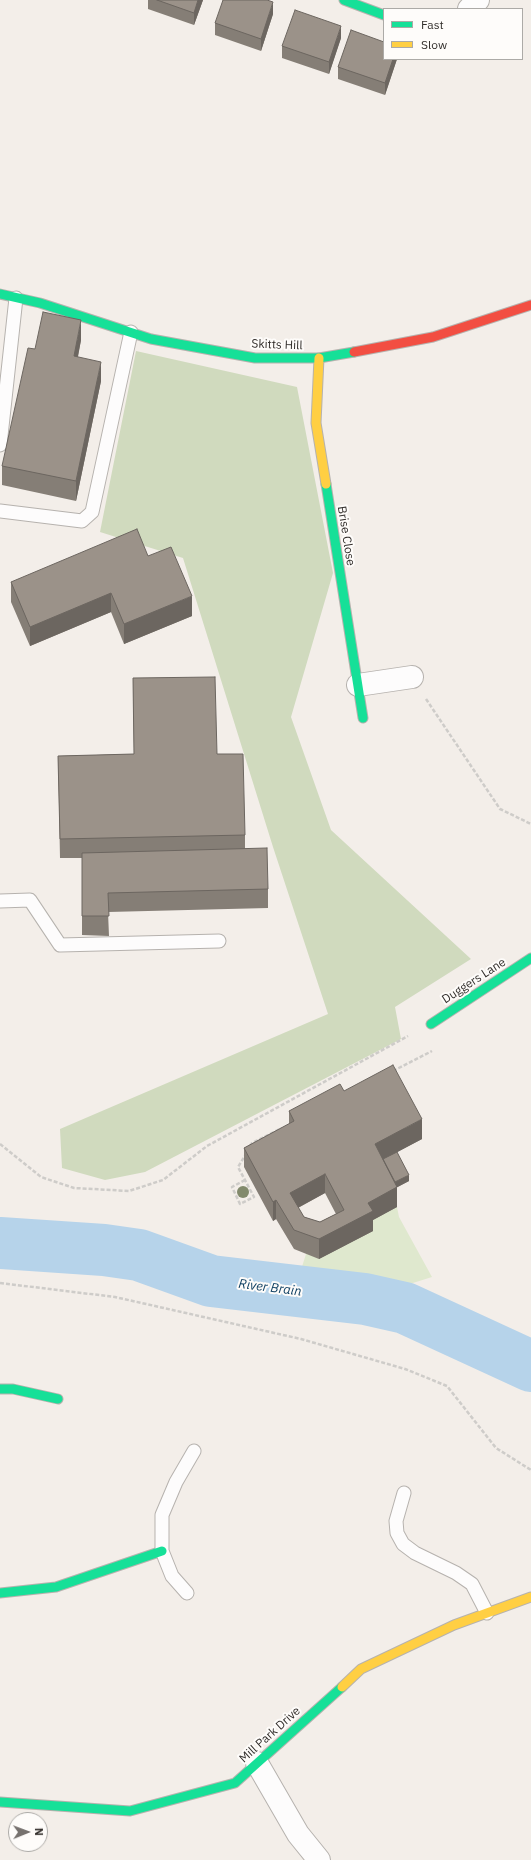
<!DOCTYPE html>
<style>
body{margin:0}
#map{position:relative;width:531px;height:1860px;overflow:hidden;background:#f3eee9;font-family:"IBM Plex Sans",sans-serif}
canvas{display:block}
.legend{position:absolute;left:383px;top:8px;width:140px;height:52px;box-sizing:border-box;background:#fefcfa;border:1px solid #acaaa7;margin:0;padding:5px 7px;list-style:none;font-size:12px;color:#322e2b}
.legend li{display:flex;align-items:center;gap:8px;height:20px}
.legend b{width:20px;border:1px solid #acaaa7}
.north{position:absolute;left:8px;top:1812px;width:40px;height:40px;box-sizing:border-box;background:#fefcfa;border:1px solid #acaaa7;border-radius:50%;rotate:89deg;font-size:11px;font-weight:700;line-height:16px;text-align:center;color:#322e2b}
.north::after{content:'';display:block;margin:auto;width:14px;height:18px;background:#76716e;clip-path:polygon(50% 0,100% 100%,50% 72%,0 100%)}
</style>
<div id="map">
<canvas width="531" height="1860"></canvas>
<ul class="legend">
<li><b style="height:5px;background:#16e098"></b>Fast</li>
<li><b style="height:5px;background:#ffcf43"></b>Slow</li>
</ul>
<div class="north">N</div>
</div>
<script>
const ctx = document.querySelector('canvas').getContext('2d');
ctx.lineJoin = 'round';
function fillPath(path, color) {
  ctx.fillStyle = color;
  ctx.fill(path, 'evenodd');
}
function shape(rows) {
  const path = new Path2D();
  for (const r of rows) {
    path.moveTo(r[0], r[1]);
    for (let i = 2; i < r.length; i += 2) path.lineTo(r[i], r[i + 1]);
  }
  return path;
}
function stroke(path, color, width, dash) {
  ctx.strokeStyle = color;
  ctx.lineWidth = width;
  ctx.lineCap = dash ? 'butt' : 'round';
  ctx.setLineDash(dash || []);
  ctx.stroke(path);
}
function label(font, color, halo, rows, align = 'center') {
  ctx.font = font + ' "IBM Plex Sans",sans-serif';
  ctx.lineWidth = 4;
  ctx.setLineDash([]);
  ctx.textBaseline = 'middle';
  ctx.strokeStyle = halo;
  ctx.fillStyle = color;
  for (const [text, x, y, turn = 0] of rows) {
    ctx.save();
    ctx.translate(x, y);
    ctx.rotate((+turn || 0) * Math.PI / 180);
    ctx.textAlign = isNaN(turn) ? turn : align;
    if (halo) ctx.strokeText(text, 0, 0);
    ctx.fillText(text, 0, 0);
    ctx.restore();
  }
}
const green = shape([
 [397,1207,399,1217,432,1277,400,1287,322,1282,300,1273,306,1254]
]);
const forest = shape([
 [136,351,297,387,333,573,291,717,331,830,471,959,395,1007,401,1039,145,1172,105,1180,62,1168,60,1129,328,1014,273,847,183,558,100,532]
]);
const river = shape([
 [0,1243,104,1250,139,1255,211,1281,365,1299,405,1308,531,1366]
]);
const path = shape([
 [426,699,500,809,531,824],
 [393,1071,432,1051],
 [0,1144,41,1177,74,1188,129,1191,163,1180,207,1146,408,1036],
 [250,1146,252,1143,282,1128],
 [245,1180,232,1187,240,1204,254,1197,238,1167,246,1154],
 [0,1283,115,1297,301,1339,405,1369,447,1386,496,1448,531,1470]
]);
const lane = shape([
 [0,445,16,298],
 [0,511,82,521,92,512,131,332],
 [0,901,30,900,60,945,219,941],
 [404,1493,396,1521,397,1533,403,1544,415,1553,456,1573,472,1584,487,1613],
 [187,1593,172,1576,162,1551,162,1515,176,1482,194,1451]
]);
const street = shape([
 [469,9,478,0],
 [358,685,412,677],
 [257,1763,298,1834,319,1860]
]);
const fast = shape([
 [344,0,384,15],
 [0,294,40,303,151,339,255,358,319,358,354,352],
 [326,484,363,718],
 [431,1024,531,958],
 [0,1389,13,1389,58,1399],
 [0,1593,56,1587,162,1551],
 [0,1802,130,1811,235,1783,342,1687]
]);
const slow = shape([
 [319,358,316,423,326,484],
 [342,1687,361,1669,454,1625,531,1597]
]);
const jam = shape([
 [354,352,433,337,531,305]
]);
const trees = [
 [243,1192]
];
const wall = shape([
 [148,0,203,0,194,25,148,9],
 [273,14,261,51,215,35,215,23],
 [341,38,329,74,282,58,282,46],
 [397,59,385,95,338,79,338,67],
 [81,340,78,357,101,381,76,501,2,485,2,466,35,349],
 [148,556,192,616,124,644,111,612,30,646,11,602,11,582],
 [133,678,217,754,245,835,245,849,268,889,268,908,108,912,109,936,82,935,82,858,60,858,58,756,134,754],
 [344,1091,422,1139,397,1152,409,1181,397,1187,397,1207,373,1220,373,1231,319,1259,294,1249,276,1219,273,1221,244,1167,244,1148,289,1124,289,1111],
 [325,1193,336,1214,320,1222,304,1217,298,1208]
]);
const shadedWall = shape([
 [198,0,203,0,194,25,194,13],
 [273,2,273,14,261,51,261,39],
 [341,26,341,38,329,74,329,62],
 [393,59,397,59,385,95,385,83],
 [81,320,81,340,74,375,74,356],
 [101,362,101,381,76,501,76,481],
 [111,593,111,612,30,646,30,627],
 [192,596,192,616,124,644,124,624],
 [422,1119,422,1139,375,1164,375,1144],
 [325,1174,325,1193,290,1212,290,1193],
 [409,1175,409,1181,394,1189,394,1183],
 [397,1187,397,1207,373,1220,373,1231,319,1259,319,1239,368,1203],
 [276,1200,276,1219,273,1221,273,1202]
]);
const building = shape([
 [157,0,198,0,194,13,157,0],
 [223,0,267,0,273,2,261,39,215,23,223,0],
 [295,10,341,26,329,62,282,46,295,10],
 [351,30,384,42,384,59,393,59,385,83,338,67,351,30],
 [43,312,81,320,74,356,101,362,76,481,2,466,28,348,35,349,43,312],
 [137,529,148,556,171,547,192,596,124,624,111,593,30,627,11,582,137,529],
 [215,677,217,754,243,754,245,835,60,839,58,756,134,754,133,678,215,677],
 [267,848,268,889,108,893,109,916,82,916,82,853,267,848],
 [393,1065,422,1119,375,1144,397,1187,368,1203,373,1211,319,1239,294,1230,276,1200,273,1202,244,1148,294,1121,289,1111,340,1084,344,1091,393,1065],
 [325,1174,344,1210,320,1222,304,1217,290,1193,325,1174],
 [397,1152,409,1175,395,1182,383,1159,397,1152]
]);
const streetNames = [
 ["Skitts Hill",277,345,2],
 ["Brise Close",346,536,81],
 ["Duggers Lane",474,981,-33],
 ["Mill Park Drive",270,1735,-42]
];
const waterNames = [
 ["River Brain",270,1288,7]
];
fillPath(green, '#dfe8ce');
fillPath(forest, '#d0dabe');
stroke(river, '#b6d3ea', 52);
stroke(lane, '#b6b2ae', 15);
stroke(street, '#b6b2ae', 24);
stroke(fast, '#b6b2ae', 11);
stroke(slow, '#b6b2ae', 11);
stroke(jam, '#b6b2ae', 11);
stroke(path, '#ceccc9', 2.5, [4, 2]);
stroke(lane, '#fdfcfc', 13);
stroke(street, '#fdfcfc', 22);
stroke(fast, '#16e098', 9);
stroke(slow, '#ffcf43', 9);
stroke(jam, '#f24e42', 9);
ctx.fillStyle = '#828a6c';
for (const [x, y] of trees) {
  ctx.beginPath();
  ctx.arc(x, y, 6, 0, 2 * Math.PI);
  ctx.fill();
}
fillPath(wall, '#857e76');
fillPath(shadedWall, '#6c6660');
fillPath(building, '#9b9289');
stroke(building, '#6c6660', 1);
label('12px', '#322e2b', '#fefcfa', streetNames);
label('italic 13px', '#0e3f62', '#fefcfa', waterNames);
</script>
